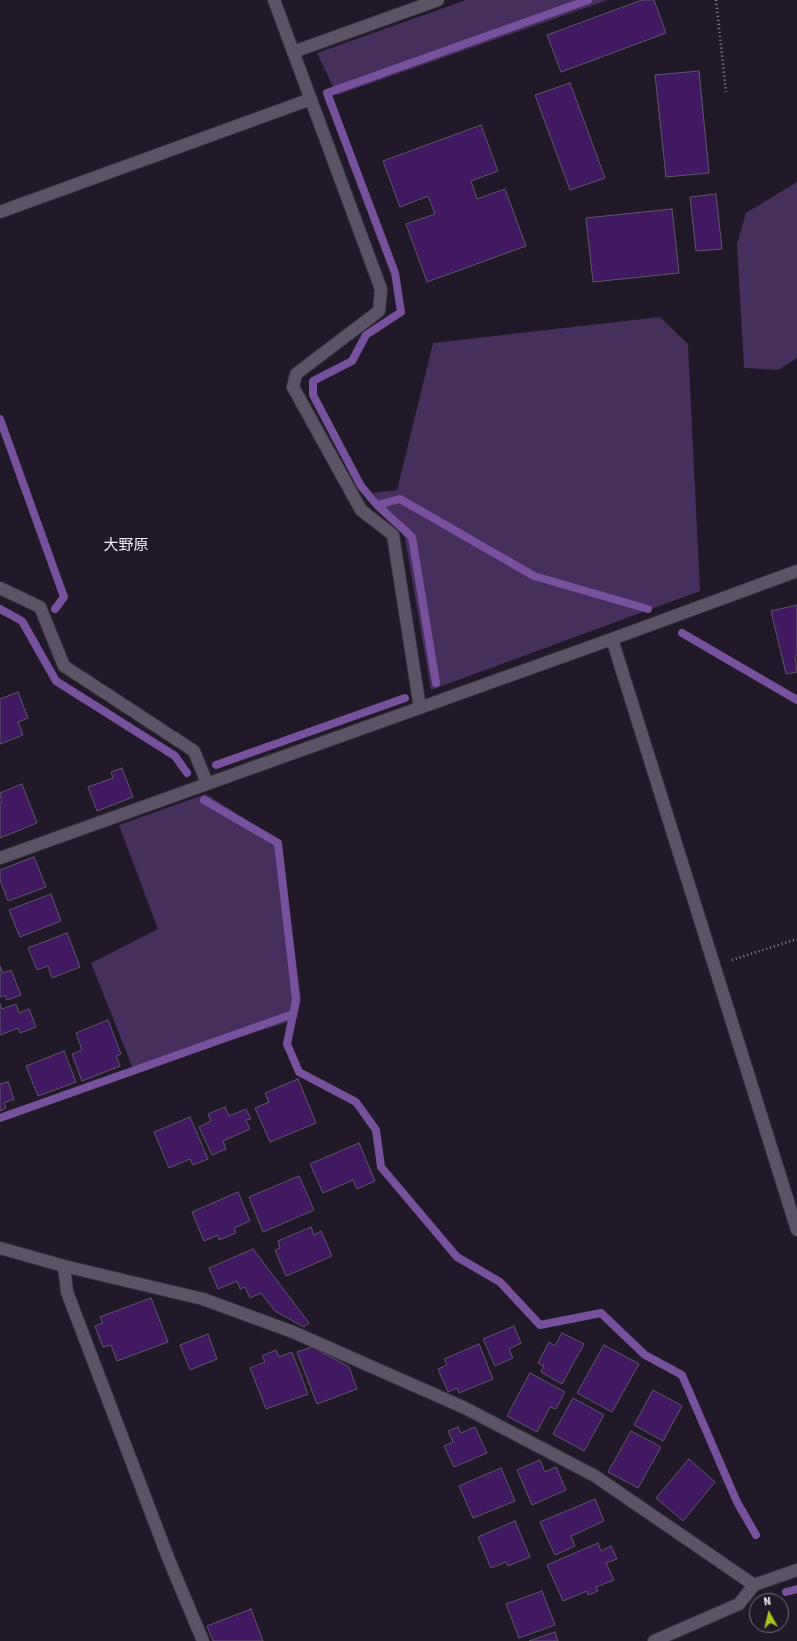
<!DOCTYPE html>
<meta charset="utf-8">
<style>
body{margin:0}
#map{position:relative;width:797px;height:1641px;overflow:hidden;background:#211929;font-family:"Source Sans 3",sans-serif}
canvas{display:block}
.north{position:absolute;left:749px;top:1593px;width:40px;height:40px;box-sizing:border-box;background:#211929;border:1px solid #756e7c;border-radius:50%;rotate:352deg;font-size:11px;font-weight:700;line-height:16px;text-align:center;color:#f2edf8}
.north::after{content:'';display:block;margin:auto;width:14px;height:18px;background:#a8c71d;clip-path:polygon(50% 0,100% 100%,50% 72%,0 100%)}
</style>
<div id="map">
<canvas width="797" height="1641"></canvas>
<div class="north">N</div>
</div>
<script>
const ctx = document.querySelector('canvas').getContext('2d');
ctx.lineJoin = 'round';
function fillPath(path, color) {
  ctx.fillStyle = color;
  ctx.fill(path, 'evenodd');
}
function shape(rows) {
  const path = new Path2D();
  for (const r of rows) {
    path.moveTo(r[0], r[1]);
    for (let i = 2; i < r.length; i += 2) path.lineTo(r[i], r[i + 1]);
  }
  return path;
}
function stroke(path, color, width, dash) {
  ctx.strokeStyle = color;
  ctx.lineWidth = width;
  ctx.lineCap = dash ? 'butt' : 'round';
  ctx.setLineDash(dash || []);
  ctx.stroke(path);
}
function label(font, color, halo, rows, align = 'center') {
  ctx.font = font + ' "Source Sans 3","Noto Sans JP",sans-serif';
  ctx.lineWidth = 3;
  ctx.setLineDash([]);
  ctx.textBaseline = 'middle';
  ctx.strokeStyle = halo;
  ctx.fillStyle = color;
  for (const [text, x, y, turn = 0] of rows) {
    ctx.save();
    ctx.translate(x, y);
    ctx.rotate((+turn || 0) * Math.PI / 180);
    ctx.textAlign = isNaN(turn) ? turn : align;
    if (halo) ctx.strokeText(text, 0, 0);
    ctx.fillText(text, 0, 0);
    ctx.restore();
  }
}
const green = shape([
 [466,0,608,0,337,95,317,53],
 [797,182,797,358,778,370,744,368,737,244,746,213],
 [660,317,688,344,700,591,431,690,405,538,373,493,397,490,433,343],
 [206,794,281,842,301,999,297,1019,134,1071,91,963,158,929,119,825]
]);
const stream = shape([
 [588,0,327,93,395,273,401,312,366,335,352,361,313,381,313,395,361,486,377,505,400,499,534,576,648,609],
 [0,419,64,597,55,609],
 [377,505,412,537,436,683],
 [0,609,22,621,56,681,175,756,187,773],
 [682,633,797,700],
 [216,765,405,698],
 [204,800,278,843,296,1000,287,1044,299,1072,356,1102,376,1130,381,1167,457,1257,500,1282,540,1325,601,1313,645,1355,682,1375,737,1502,756,1535],
 [0,1118,293,1014],
 [786,1592,797,1589]
]);
const building = shape([
 [642,0,654,0,666,33,561,72,547,35,642,0],
 [699,71,709,173,666,177,655,75,699,71],
 [570,83,605,178,570,190,535,95,570,83],
 [481,125,498,171,471,181,477,199,505,189,526,246,427,282,406,224,435,214,428,196,400,207,383,161,481,125],
 [716,194,722,249,696,251,690,197,716,194],
 [672,209,679,273,593,282,586,218,672,209],
 [797,605,797,655,795,656,797,672,786,674,771,611,797,605],
 [18,692,28,718,18,722,23,735,0,744,0,699,18,692],
 [122,768,133,797,97,811,88,787,113,778,111,772,122,768],
 [22,784,37,823,0,838,0,803,2,802,0,793,22,784],
 [34,857,46,887,8,901,0,880,0,870,34,857],
 [51,894,61,921,20,937,9,910,51,894],
 [67,933,80,967,52,978,48,966,37,970,28,948,67,933],
 [0,966,3,973,11,970,21,995,7,1000,5,995,0,997,0,966],
 [0,1004,2,1009,16,1004,19,1013,29,1009,36,1027,20,1033,18,1028,0,1035,0,1004],
 [108,1020,121,1054,116,1056,120,1066,82,1081,72,1054,82,1050,76,1033,108,1020],
 [64,1051,76,1082,38,1096,26,1066,64,1051],
 [298,1079,316,1123,270,1142,255,1108,269,1102,265,1093,298,1079],
 [8,1082,14,1099,4,1103,6,1108,0,1111,0,1084,8,1082],
 [225,1107,229,1116,246,1109,251,1119,246,1120,250,1129,223,1141,226,1149,212,1155,199,1127,211,1121,208,1114,225,1107],
 [190,1117,208,1159,193,1165,190,1159,169,1168,154,1132,190,1117],
 [359,1143,375,1181,357,1189,353,1180,323,1193,310,1164,359,1143],
 [299,1176,314,1210,263,1232,249,1197,299,1176],
 [238,1192,250,1221,234,1228,236,1233,219,1240,218,1235,204,1241,192,1212,238,1192],
 [311,1227,314,1235,321,1231,332,1256,286,1276,275,1250,280,1248,278,1241,311,1227],
 [253,1249,309,1323,304,1327,275,1311,261,1293,250,1298,245,1287,240,1289,237,1281,218,1289,209,1268,253,1249],
 [151,1298,168,1342,117,1361,111,1345,103,1347,95,1326,103,1323,100,1317,151,1298],
 [514,1326,521,1343,509,1349,513,1358,495,1366,483,1339,514,1326],
 [562,1333,584,1344,562,1384,541,1372,544,1366,538,1363,549,1342,555,1346,562,1333],
 [208,1334,217,1359,190,1370,180,1345,208,1334],
 [479,1344,493,1379,459,1393,457,1388,448,1392,438,1369,447,1365,444,1359,479,1344],
 [604,1345,639,1364,612,1412,577,1393,604,1345],
 [312,1347,349,1367,357,1389,317,1404,297,1352,312,1347],
 [276,1350,279,1357,292,1352,308,1394,266,1409,250,1368,265,1362,262,1356,276,1350],
 [530,1373,565,1392,556,1409,550,1407,537,1432,507,1416,530,1373],
 [653,1390,682,1406,663,1441,634,1425,653,1390],
 [573,1398,604,1415,584,1451,553,1434,573,1398],
 [458,1427,461,1433,475,1427,487,1453,454,1467,444,1446,453,1442,448,1431,458,1427],
 [631,1431,661,1447,638,1488,608,1472,631,1431],
 [689,1459,715,1482,683,1521,656,1498,689,1459],
 [540,1460,545,1472,556,1467,566,1490,532,1505,517,1470,540,1460],
 [501,1468,515,1501,473,1518,459,1486,501,1468],
 [595,1499,604,1521,571,1536,575,1546,555,1555,540,1522,595,1499],
 [515,1521,530,1557,508,1566,506,1562,491,1568,478,1537,515,1521],
 [598,1543,601,1551,611,1546,617,1559,606,1563,614,1580,596,1587,598,1591,588,1595,587,1591,563,1601,547,1565,598,1543],
 [542,1591,555,1625,519,1638,506,1604,542,1591],
 [251,1609,263,1641,213,1641,207,1626,251,1609],
 [555,1632,558,1641,529,1641,555,1632]
]);
const path = shape([
 [716,0,726,92],
 [732,960,797,939]
]);
const street = shape([
 [274,0,381,289,379,311,296,374,293,387,361,510,393,535,420,708],
 [293,52,438,0],
 [0,212,311,99],
 [0,588,40,607,64,666,194,751,207,783],
 [612,639,797,1230],
 [0,858,612,639,797,571],
 [0,1248,64,1266,203,1299,293,1332,465,1408,595,1476,754,1585],
 [64,1266,67,1292,169,1560,203,1641],
 [654,1641,739,1604,754,1585,797,1570]
]);
const neighbourhoodNames = [
 ["大野原",126,547]
];
fillPath(green, '#462e5d');
stroke(stream, '#77519c', 8);
fillPath(building, '#401960');
stroke(building, '#5f5669', 1);
stroke(street, '#38333f', 14);
stroke(path, '#908a97', 2.5, [1, 3]);
stroke(street, '#5c5367', 12);
label('15px', '#f2edf8', '#211929', neighbourhoodNames);
</script>
